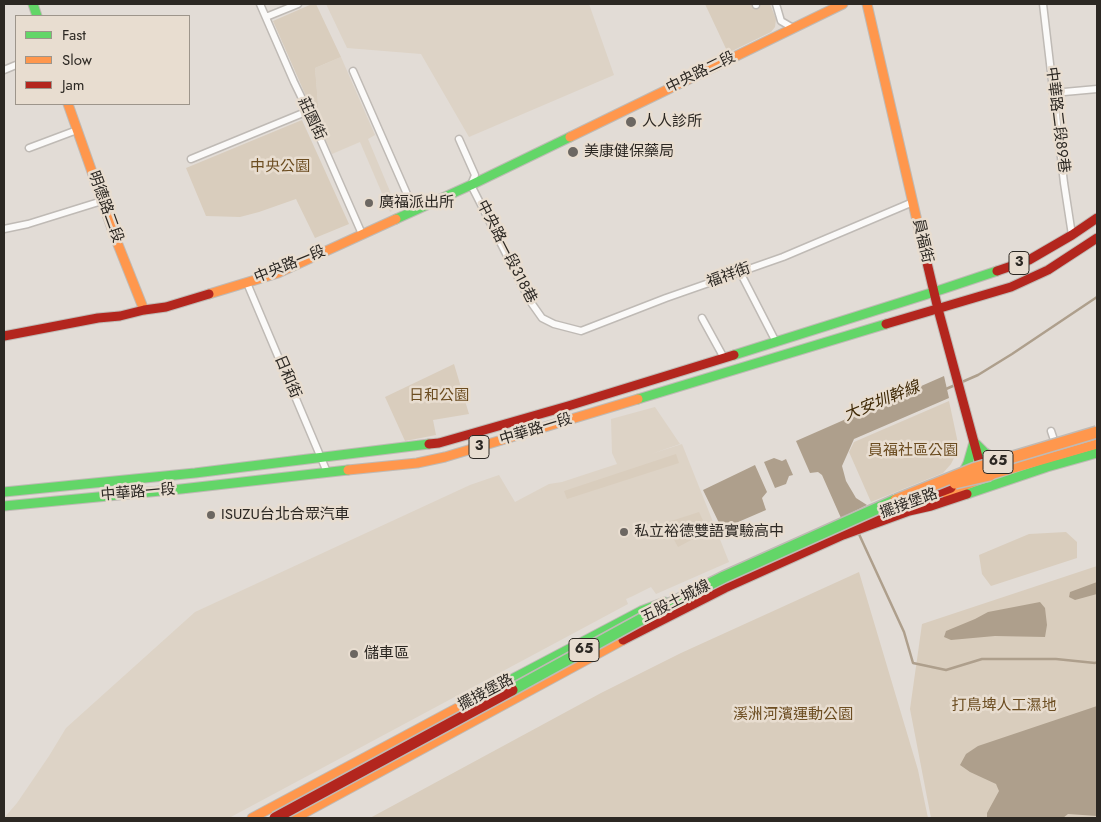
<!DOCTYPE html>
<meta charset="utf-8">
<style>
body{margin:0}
#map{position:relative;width:1101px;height:822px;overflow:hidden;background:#e2dcd6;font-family:Jost,sans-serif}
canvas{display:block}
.frame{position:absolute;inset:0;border:5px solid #2c2823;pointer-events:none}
.legend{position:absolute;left:15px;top:15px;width:175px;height:90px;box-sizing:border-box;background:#e8ddd0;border:1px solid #9d958b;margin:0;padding:6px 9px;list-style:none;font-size:15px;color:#2c2823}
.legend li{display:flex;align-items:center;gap:10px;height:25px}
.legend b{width:25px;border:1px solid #9d958b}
</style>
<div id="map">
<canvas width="1101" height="822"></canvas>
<div class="frame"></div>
<ul class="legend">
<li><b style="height:6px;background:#63d668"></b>Fast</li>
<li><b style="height:6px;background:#ff974d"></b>Slow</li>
<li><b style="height:6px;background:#b3261e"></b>Jam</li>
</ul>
</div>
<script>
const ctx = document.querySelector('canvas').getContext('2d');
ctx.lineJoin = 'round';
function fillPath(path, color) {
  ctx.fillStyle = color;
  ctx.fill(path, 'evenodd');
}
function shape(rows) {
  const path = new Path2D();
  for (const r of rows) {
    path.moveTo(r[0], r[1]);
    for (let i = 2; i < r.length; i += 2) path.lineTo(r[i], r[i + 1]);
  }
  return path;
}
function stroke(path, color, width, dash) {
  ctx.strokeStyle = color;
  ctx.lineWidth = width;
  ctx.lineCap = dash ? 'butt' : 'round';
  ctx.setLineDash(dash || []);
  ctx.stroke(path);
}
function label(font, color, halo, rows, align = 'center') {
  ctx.font = font + ' Jost,"Noto Sans TC",sans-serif';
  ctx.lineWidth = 5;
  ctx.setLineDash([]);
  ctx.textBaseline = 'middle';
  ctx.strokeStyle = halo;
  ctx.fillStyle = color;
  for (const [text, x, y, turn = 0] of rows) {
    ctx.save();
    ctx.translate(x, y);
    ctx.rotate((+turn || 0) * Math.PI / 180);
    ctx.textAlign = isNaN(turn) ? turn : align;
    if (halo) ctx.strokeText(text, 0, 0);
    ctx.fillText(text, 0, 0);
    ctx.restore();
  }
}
const built = shape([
 [326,4,589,4,614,75,469,137,421,54,347,48],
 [341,57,375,135,368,139,397,208,390,212,360,142,332,154,316,119,319,116,315,68],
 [655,407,680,444,651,454,682,444,729,562,656,594,651,587,633,596,626,599,628,604,229,818,4,818,17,803,49,756,66,728,195,612,470,485,499,475,515,502,549,484,562,482,617,464,612,453,611,419]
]);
const green = shape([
 [312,4,316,4,341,57,315,68,319,116,316,119,273,21],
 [705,4,770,4,776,19,775,27,771,32,728,53],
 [302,120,349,224,315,238,296,199,259,212,240,217,206,216,186,168],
 [454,364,469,414,433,420,436,435,405,441,385,397],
 [949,401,959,448,951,464,943,473,871,502,849,452,854,442],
 [676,454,679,463,567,499,564,491],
 [699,512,708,531,678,547,665,523],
 [1066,532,1077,542,1077,558,991,586,982,574,979,555,1029,534],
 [1097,566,1097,818,931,818,910,709,922,624],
 [859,572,918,770,928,818,370,818,601,693,681,653]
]);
const water = shape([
 [944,376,949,398,854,439,842,466,846,481,856,498,867,505,841,518,822,475,818,472,810,473,796,441],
 [774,458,782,461,786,459,793,475,789,476,786,484,775,488,764,462],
 [755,465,767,492,762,498,766,510,722,529,703,490],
 [1097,582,1097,594,1075,600,1069,597,1070,592],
 [1040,602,1045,608,1047,625,1045,637,995,636,951,640,944,637,946,631,975,619,988,612],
 [1097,706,1097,816,1068,814,1063,818,987,818,987,813,999,791,996,784,970,772,960,765,966,754,978,746]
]);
const stream = shape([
 [946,389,978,375,1012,354,1097,297],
 [858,532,904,632,913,663,946,670,982,659,1056,659,1095,663,1097,662]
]);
const street = shape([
 [260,4,294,82,308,111,362,234],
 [756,4,756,5],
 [776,4,781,21,793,28],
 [1043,4,1064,183,1072,235],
 [266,17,298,4],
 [4,70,16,65],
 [353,71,414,210],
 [1053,93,1097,89],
 [459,139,475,175,471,185,530,301,542,318,554,324,581,331,666,298,783,257,913,202],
 [29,148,77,130],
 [191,159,308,111],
 [4,229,28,224,102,201],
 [740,272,776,342],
 [247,283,327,472],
 [702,318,724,358],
 [1051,431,1056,446]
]);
const fast = shape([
 [33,4,37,16],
 [396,219,471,185,570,137],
 [734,355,934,292,997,271],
 [638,399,886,324],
 [962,475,968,463,974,442,984,452,994,458,1003,459],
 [4,492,195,473,429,444],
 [967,494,1047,467,1097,453],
 [4,506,181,489,348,470],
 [474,699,641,611,665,602]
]);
const slow = shape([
 [867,4,918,225],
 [68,104,115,237,144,310],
 [570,137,843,4],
 [209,294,278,273,396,219],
 [348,470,417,463,445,457,638,399],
 [946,493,990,475,1097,444],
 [252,818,474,699],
 [295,818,623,640]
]);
const jam = shape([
 [918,225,938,309,982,472],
 [997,271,1029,260,1072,235,1097,218],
 [886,324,1011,287,1048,270,1097,238],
 [4,336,98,318,120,316,144,310,166,307,209,294],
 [429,444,439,443,568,406,734,355],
 [851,526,951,488],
 [623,640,725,588,843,535,909,511,931,506,967,494]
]);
const fastBridge = shape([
 [512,690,660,609,724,577,896,500]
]);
const slowBridge = shape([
 [955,483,990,475],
 [896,500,973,469,1097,432]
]);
const jamBridge = shape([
 [275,818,512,690]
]);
const markers = [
 [631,122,6,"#6c6762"],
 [573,152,6,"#6c6762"],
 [369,203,5,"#6c6762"],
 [211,515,5,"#6c6762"],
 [624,532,5,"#6c6762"],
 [354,654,5,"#6c6762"]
];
const shields = [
 [1019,263,20],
 [479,447,20],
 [998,462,30],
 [584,650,30]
];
const shieldNames = [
 ["3",1019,263],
 ["3",479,447],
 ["65",998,462],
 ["65",584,650]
];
const streetNames = [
 ["中央路二段",701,73,-26],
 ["莊園街",311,119,65],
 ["中華路二段89巷",1057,120,83],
 ["明德路二段",105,207,70],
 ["員福街",922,241,77],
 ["中央路一段318巷",506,252,63],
 ["中央路一段",290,265,-22],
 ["福祥街",729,276,-20],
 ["日和街",287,377,67],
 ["中華路一段",536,430,-17],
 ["中華路一段",138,493,-5],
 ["擺接堡路",909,504,-20],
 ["五股土城線",676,602,-27],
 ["擺接堡路",486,693,-28]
];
const poiNames = [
 ["人人診所",642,122],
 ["美康健保藥局",584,152],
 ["廣福派出所",379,203],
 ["ISUZU台北合眾汽車",221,515],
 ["私立裕德雙語實驗高中",634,532],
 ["儲車區",364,654]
];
const parkNames = [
 ["中央公園",280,167],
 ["日和公園",439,396],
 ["員福社區公園",913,451],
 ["打鳥埤人工濕地",1004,706],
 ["溪洲河濱運動公園",793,715]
];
const waterNames = [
 ["大安圳幹線",882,402,-22]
];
fillPath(built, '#ddd3c6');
fillPath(green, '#d9cdbd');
fillPath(water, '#ae9f8c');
stroke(stream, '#ae9f8c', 2.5);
stroke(street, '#bfbab5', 9);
stroke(fast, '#bfbab5', 11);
stroke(slow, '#bfbab5', 11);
stroke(jam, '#bfbab5', 11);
stroke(street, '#fbfaf9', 6);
stroke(fast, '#63d668', 9);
stroke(slow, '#ff974d', 9);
stroke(jam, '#b3261e', 9);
stroke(fastBridge, '#bfbab5', 14, []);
stroke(slowBridge, '#bfbab5', 14, []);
stroke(jamBridge, '#bfbab5', 14, []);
stroke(fastBridge, '#63d668', 11);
stroke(slowBridge, '#ff974d', 11);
stroke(jamBridge, '#b3261e', 11);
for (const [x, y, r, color] of markers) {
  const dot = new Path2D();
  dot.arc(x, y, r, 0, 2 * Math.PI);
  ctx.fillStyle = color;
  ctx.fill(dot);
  stroke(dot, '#e8ddd0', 2);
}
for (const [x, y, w] of shields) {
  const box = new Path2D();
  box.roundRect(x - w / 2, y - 11.5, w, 23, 4);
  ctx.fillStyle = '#e8ddd0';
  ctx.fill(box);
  stroke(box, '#2c2823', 1);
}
label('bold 14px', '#2c2823', null, shieldNames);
label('15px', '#2c2823', '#e8ddd0', streetNames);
label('15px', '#2c2823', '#e8ddd0', poiNames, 'left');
label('15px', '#6c4d21', '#e8ddd0', parkNames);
label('italic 16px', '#412b08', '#e8ddd0', waterNames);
</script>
